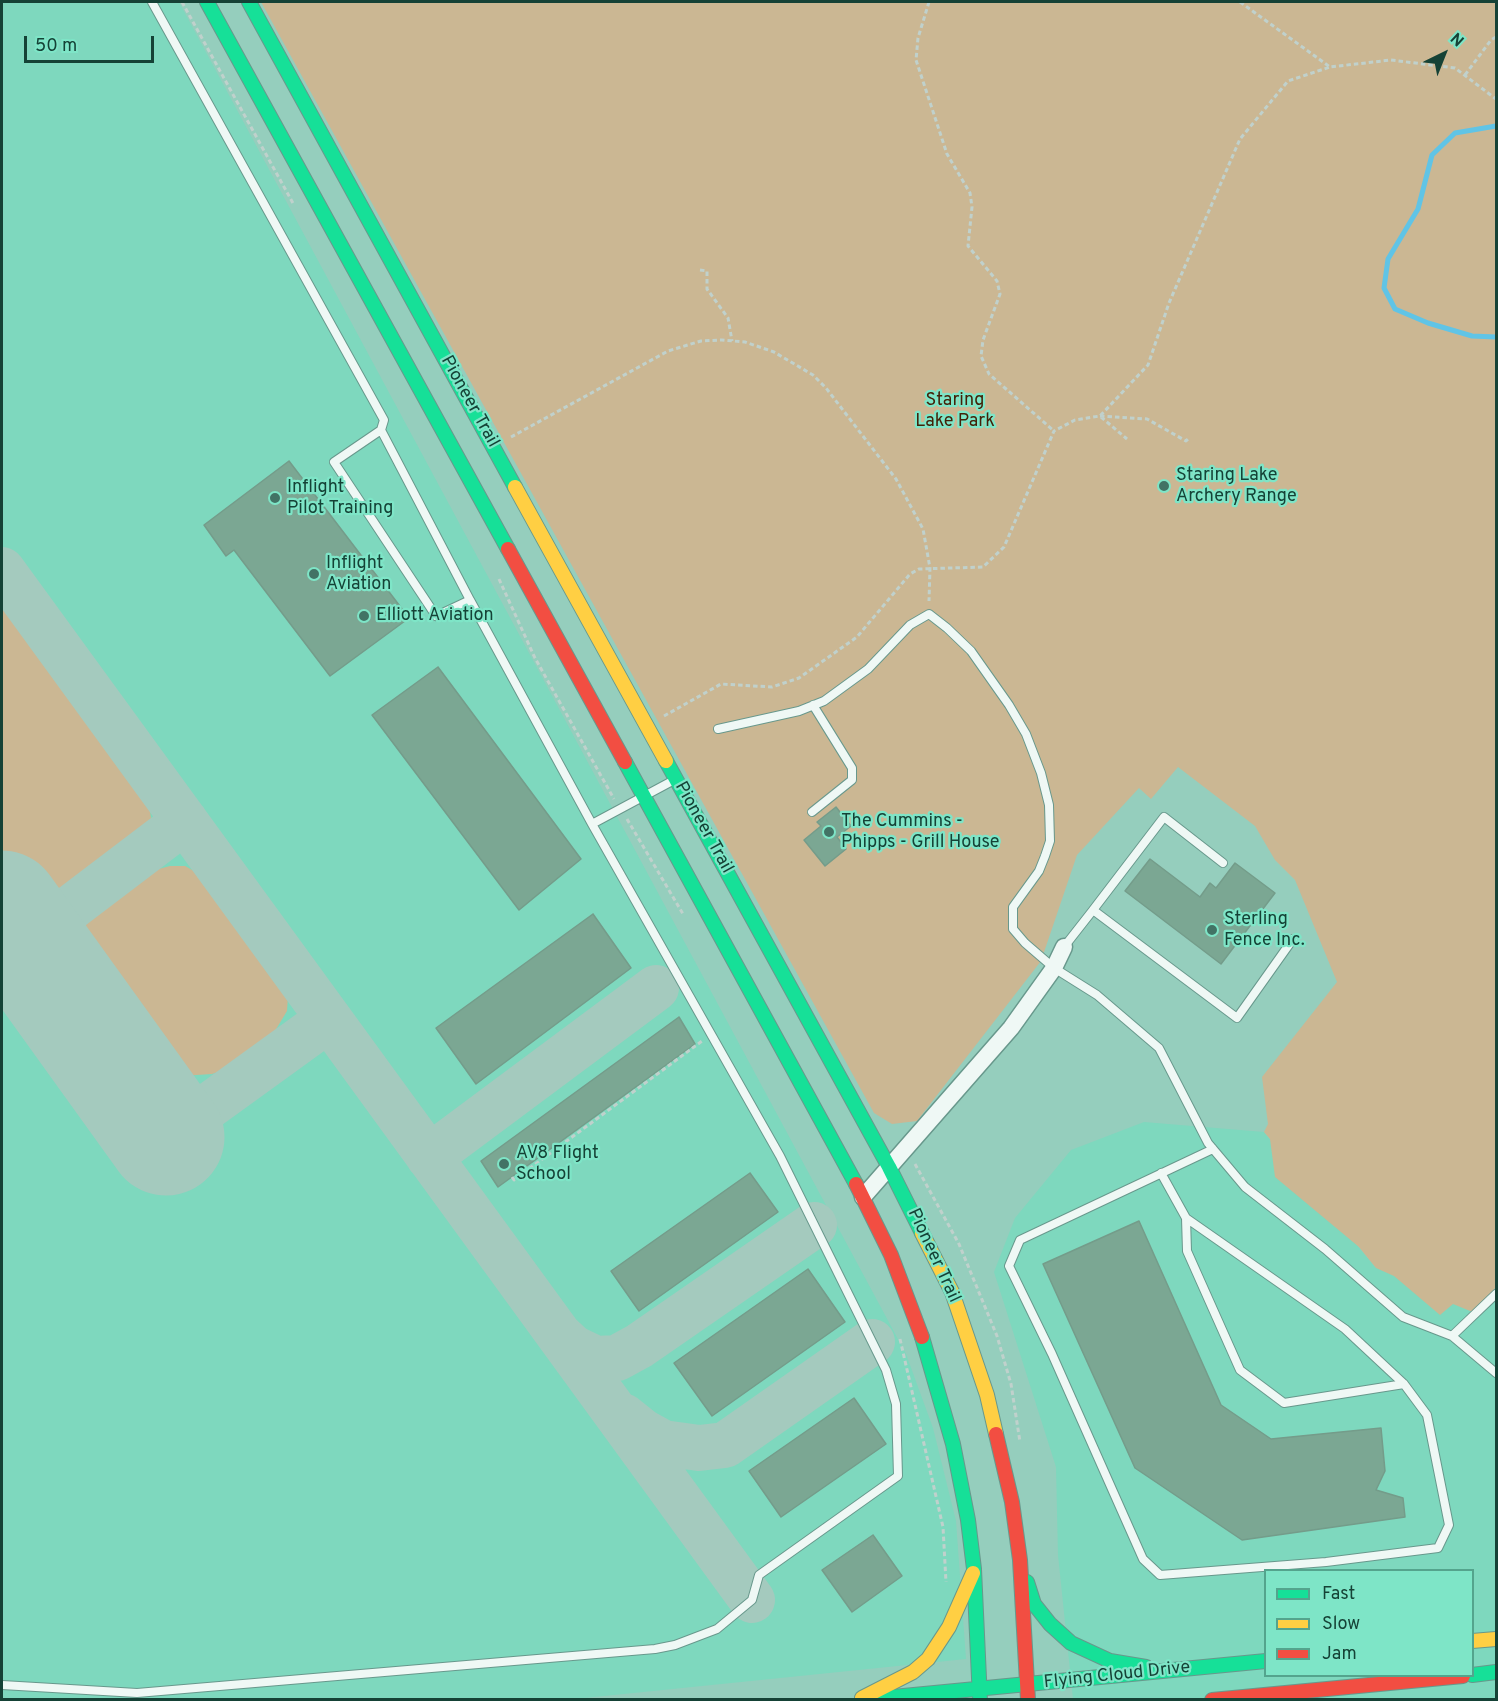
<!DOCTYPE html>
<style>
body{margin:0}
#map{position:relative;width:1498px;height:1701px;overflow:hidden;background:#95cebd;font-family:Overpass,sans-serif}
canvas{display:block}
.frame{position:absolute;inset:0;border:3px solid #154236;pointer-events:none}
.legend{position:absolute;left:1264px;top:1569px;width:210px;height:108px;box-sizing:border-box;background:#7ee5c7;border:2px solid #54a48d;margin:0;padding:8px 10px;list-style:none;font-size:18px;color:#154236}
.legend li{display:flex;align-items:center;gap:12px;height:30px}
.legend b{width:30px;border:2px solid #54a48d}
.north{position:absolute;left:1414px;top:24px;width:60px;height:60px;-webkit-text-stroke:4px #7ee5c7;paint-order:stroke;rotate:43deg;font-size:16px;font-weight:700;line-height:24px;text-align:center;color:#154236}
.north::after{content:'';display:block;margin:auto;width:21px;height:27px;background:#154236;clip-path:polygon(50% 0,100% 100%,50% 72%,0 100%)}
.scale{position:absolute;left:24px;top:36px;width:130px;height:27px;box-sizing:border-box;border:3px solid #154236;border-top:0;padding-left:8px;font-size:18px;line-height:21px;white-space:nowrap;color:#154236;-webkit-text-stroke:4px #7ee5c7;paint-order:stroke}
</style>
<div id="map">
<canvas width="1498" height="1701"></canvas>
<div class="frame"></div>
<ul class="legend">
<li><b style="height:8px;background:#16e098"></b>Fast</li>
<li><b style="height:8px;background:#ffcf43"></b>Slow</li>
<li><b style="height:8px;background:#f24e42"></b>Jam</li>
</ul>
<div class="north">N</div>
<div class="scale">50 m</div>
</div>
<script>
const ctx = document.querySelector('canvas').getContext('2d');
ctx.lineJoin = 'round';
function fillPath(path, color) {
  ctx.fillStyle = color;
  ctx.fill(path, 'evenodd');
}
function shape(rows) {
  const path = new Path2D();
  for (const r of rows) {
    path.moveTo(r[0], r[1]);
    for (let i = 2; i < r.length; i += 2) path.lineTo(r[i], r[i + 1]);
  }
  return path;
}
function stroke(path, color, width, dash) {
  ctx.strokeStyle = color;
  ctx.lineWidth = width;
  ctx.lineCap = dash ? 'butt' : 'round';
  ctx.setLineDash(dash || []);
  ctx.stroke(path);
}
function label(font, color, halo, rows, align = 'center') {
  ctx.font = font + ' Overpass,sans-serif';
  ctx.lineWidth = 4.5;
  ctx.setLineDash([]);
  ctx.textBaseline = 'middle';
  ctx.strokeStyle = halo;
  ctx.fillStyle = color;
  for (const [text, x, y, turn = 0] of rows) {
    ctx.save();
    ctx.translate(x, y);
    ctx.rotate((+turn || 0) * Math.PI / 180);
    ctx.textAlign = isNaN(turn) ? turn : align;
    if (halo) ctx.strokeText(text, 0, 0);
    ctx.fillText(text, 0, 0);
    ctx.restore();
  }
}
const built = shape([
 [2,2,179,2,906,1354,933,1428,956,1521,966,1659,565,1700,2,1700],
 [1144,1122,1264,1132,1375,1267,1496,1286,1496,1699,1073,1699,1058,1555,1056,1467,994,1272,1015,1218,1071,1150],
 [1266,1570,1472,1570,1472,1676,1266,1676]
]);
const green = shape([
 [261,2,1496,2,1496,1287,1475,1313,1453,1304,1440,1315,1394,1276,1376,1268,1359,1247,1275,1177,1270,1139,1264,1132,1268,1124,1262,1077,1337,982,1295,880,1275,860,1255,826,1178,767,1151,799,1139,788,1077,855,1041,961,917,1121,892,1124,874,1113],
 [2,594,144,790,149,804,151,818,140,840,61,894,37,893,25,886,2,854],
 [170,866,185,866,210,880,284,983,288,996,287,1011,275,1031,221,1071,212,1074,181,1076,154,1061,82,963,77,951,78,940,89,919,155,870]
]);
const stream = shape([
 [1496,126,1455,133,1432,155,1418,209,1388,259,1384,288,1395,309,1428,323,1472,336,1496,337]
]);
const taxiway = shape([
 [2,570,752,1600],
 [2,960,185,821],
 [166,1137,329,1019],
 [429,1157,656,988],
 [560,1336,573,1348,596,1359,617,1358,639,1346,814,1225],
 [623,1416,643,1432,663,1443,699,1448,725,1445,872,1342]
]);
const runway = shape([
 [2,909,166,1137]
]);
const building = shape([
 [289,461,409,618,330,676,234,550,226,556,204,525,289,461],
 [438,667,581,859,519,910,372,715,438,667],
 [836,807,851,826,837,837,846,849,825,866,804,840,821,826,817,822,836,807],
 [1150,859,1200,897,1210,883,1216,888,1235,863,1275,893,1221,964,1125,891,1150,859],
 [593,914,631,968,476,1084,436,1028,593,914],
 [679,1017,695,1044,498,1187,481,1161,679,1017],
 [750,1173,778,1212,639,1311,611,1271,750,1173],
 [1139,1221,1221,1405,1271,1439,1381,1428,1385,1471,1376,1490,1403,1498,1405,1517,1242,1540,1135,1468,1043,1264,1139,1221],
 [808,1269,845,1322,712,1416,674,1363,808,1269],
 [854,1398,886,1444,781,1517,749,1471,854,1398],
 [873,1535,902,1576,852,1612,822,1570,873,1535]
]);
const path = shape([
 [182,2,294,205],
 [929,2,918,38,916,60,947,154,970,193,972,207,968,246,997,281,1000,294,983,340,981,356,989,374,1054,431],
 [1240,2,1330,67,1391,60,1455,68,1496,99],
 [1465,75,1491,40,1496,37],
 [700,270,707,271,707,289,728,318,732,341],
 [1100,416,1147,419,1186,441,1189,438],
 [1101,417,1127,439],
 [511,437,668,351,701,341,722,340,745,342,774,352,813,375,826,388,896,479,923,529,930,568,929,601],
 [499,579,535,658,614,799],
 [664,716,721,684,772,687,799,678,857,637,910,574,919,569,983,567,1004,547,1054,431,1075,420,1100,416,1148,365,1169,303,1240,139,1288,81,1330,67],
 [627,819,683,914],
 [915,1164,959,1244,997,1336,1011,1384,1020,1442],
 [512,1177,514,1180,702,1041],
 [900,1339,943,1527,946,1582]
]);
const lane = shape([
 [152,2,384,420,381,430,334,462,436,616,470,600,381,430],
 [718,729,799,711,824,701,868,669,910,625,929,614,947,628,971,651,1009,705,1026,734,1041,773,1049,805,1050,841,1045,856,1039,871,1013,907,1013,929,1025,943,1054,968,1097,995,1159,1048,1208,1143,1245,1187,1325,1249,1403,1317,1452,1336,1496,1373],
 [812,812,852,780,852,768,813,705],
 [592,824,676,779],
 [1093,910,1164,817,1223,863],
 [1064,947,1093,910,1237,1018,1293,939],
 [1161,1173,1186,1218,1345,1329,1404,1384,1427,1415,1449,1525,1438,1548,1326,1562,1160,1575,1143,1559,1052,1354,1009,1266,1020,1240,1213,1149],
 [1186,1218,1187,1251,1240,1370,1284,1403,1404,1384],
 [1452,1336,1496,1294],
 [2,1685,137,1693,655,1649,675,1645,717,1629,752,1600,759,1575,898,1476,896,1404,886,1370,780,1156,592,824,470,600]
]);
const street = shape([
 [863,1197,1011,1028,1054,968,1064,947]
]);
const fast = shape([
 [207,2,508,549],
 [249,2,515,487],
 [666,761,889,1167,922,1233],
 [625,762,856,1184],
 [922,1337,953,1444,968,1520,974,1569,980,1700],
 [1027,1582,1034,1604,1050,1624,1071,1643,1110,1661,1146,1667],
 [1472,1675,1496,1672],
 [862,1700,1266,1661]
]);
const slow = shape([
 [515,487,666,761],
 [922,1233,952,1292,987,1395,996,1434],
 [1472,1641,1496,1639],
 [862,1698,913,1672,928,1659,949,1627,973,1573]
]);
const jam = shape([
 [508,549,625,762],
 [856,1184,891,1255,922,1337],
 [996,1434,1012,1502,1020,1560,1028,1700],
 [1212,1700,1463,1676]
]);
const markers = [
 [1164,486,6,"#427365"],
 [275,498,6,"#427365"],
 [314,574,6,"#427365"],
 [364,616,6,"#427365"],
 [829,832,6,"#427365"],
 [1212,930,6,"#427365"],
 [504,1164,6,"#427365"]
];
const parkNames = [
 ["Staring",955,401],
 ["Lake Park",955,422]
];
const streetNames = [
 ["Pioneer Trail",469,402,61],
 ["Pioneer Trail",703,828,61],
 ["Pioneer Trail",933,1256,65],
 ["Flying Cloud Drive",1117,1676,-6]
];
const poiNames = [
 ["Staring Lake",1176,476],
 ["Archery Range",1176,497],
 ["Inflight",287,488],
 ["Pilot Training",287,509],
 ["Inflight",326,564],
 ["Aviation",326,585],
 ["Elliott Aviation",376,616],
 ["The Cummins -",841,822],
 ["Phipps - Grill House",841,843],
 ["Sterling",1224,920],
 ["Fence Inc.",1224,941],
 ["AV8 Flight",516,1154],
 ["School",516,1175]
];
fillPath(built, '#7ed8be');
fillPath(green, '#cbb793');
stroke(stream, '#60c4e6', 5);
stroke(taxiway, '#a4cabe', 46);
stroke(runway, '#a4cabe', 117);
fillPath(building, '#7ba793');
stroke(building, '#749c8a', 1.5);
stroke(lane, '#68988c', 10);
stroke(street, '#68988c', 19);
stroke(fast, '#68988c', 16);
stroke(slow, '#68988c', 16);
stroke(jam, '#68988c', 16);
stroke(path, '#c0d1cc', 3, [4.5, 3]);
stroke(lane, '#eff8f5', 8);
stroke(street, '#eff8f5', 16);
stroke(fast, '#16e098', 14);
stroke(slow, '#ffcf43', 14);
stroke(jam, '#f24e42', 14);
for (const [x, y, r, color] of markers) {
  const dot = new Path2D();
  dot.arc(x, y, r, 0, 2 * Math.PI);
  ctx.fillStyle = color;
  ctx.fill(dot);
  stroke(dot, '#7ee5c7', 2);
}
label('18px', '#442108', '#7ee5c7', parkNames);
label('18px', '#154236', '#7ee5c7', streetNames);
label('18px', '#154236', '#7ee5c7', poiNames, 'left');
</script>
